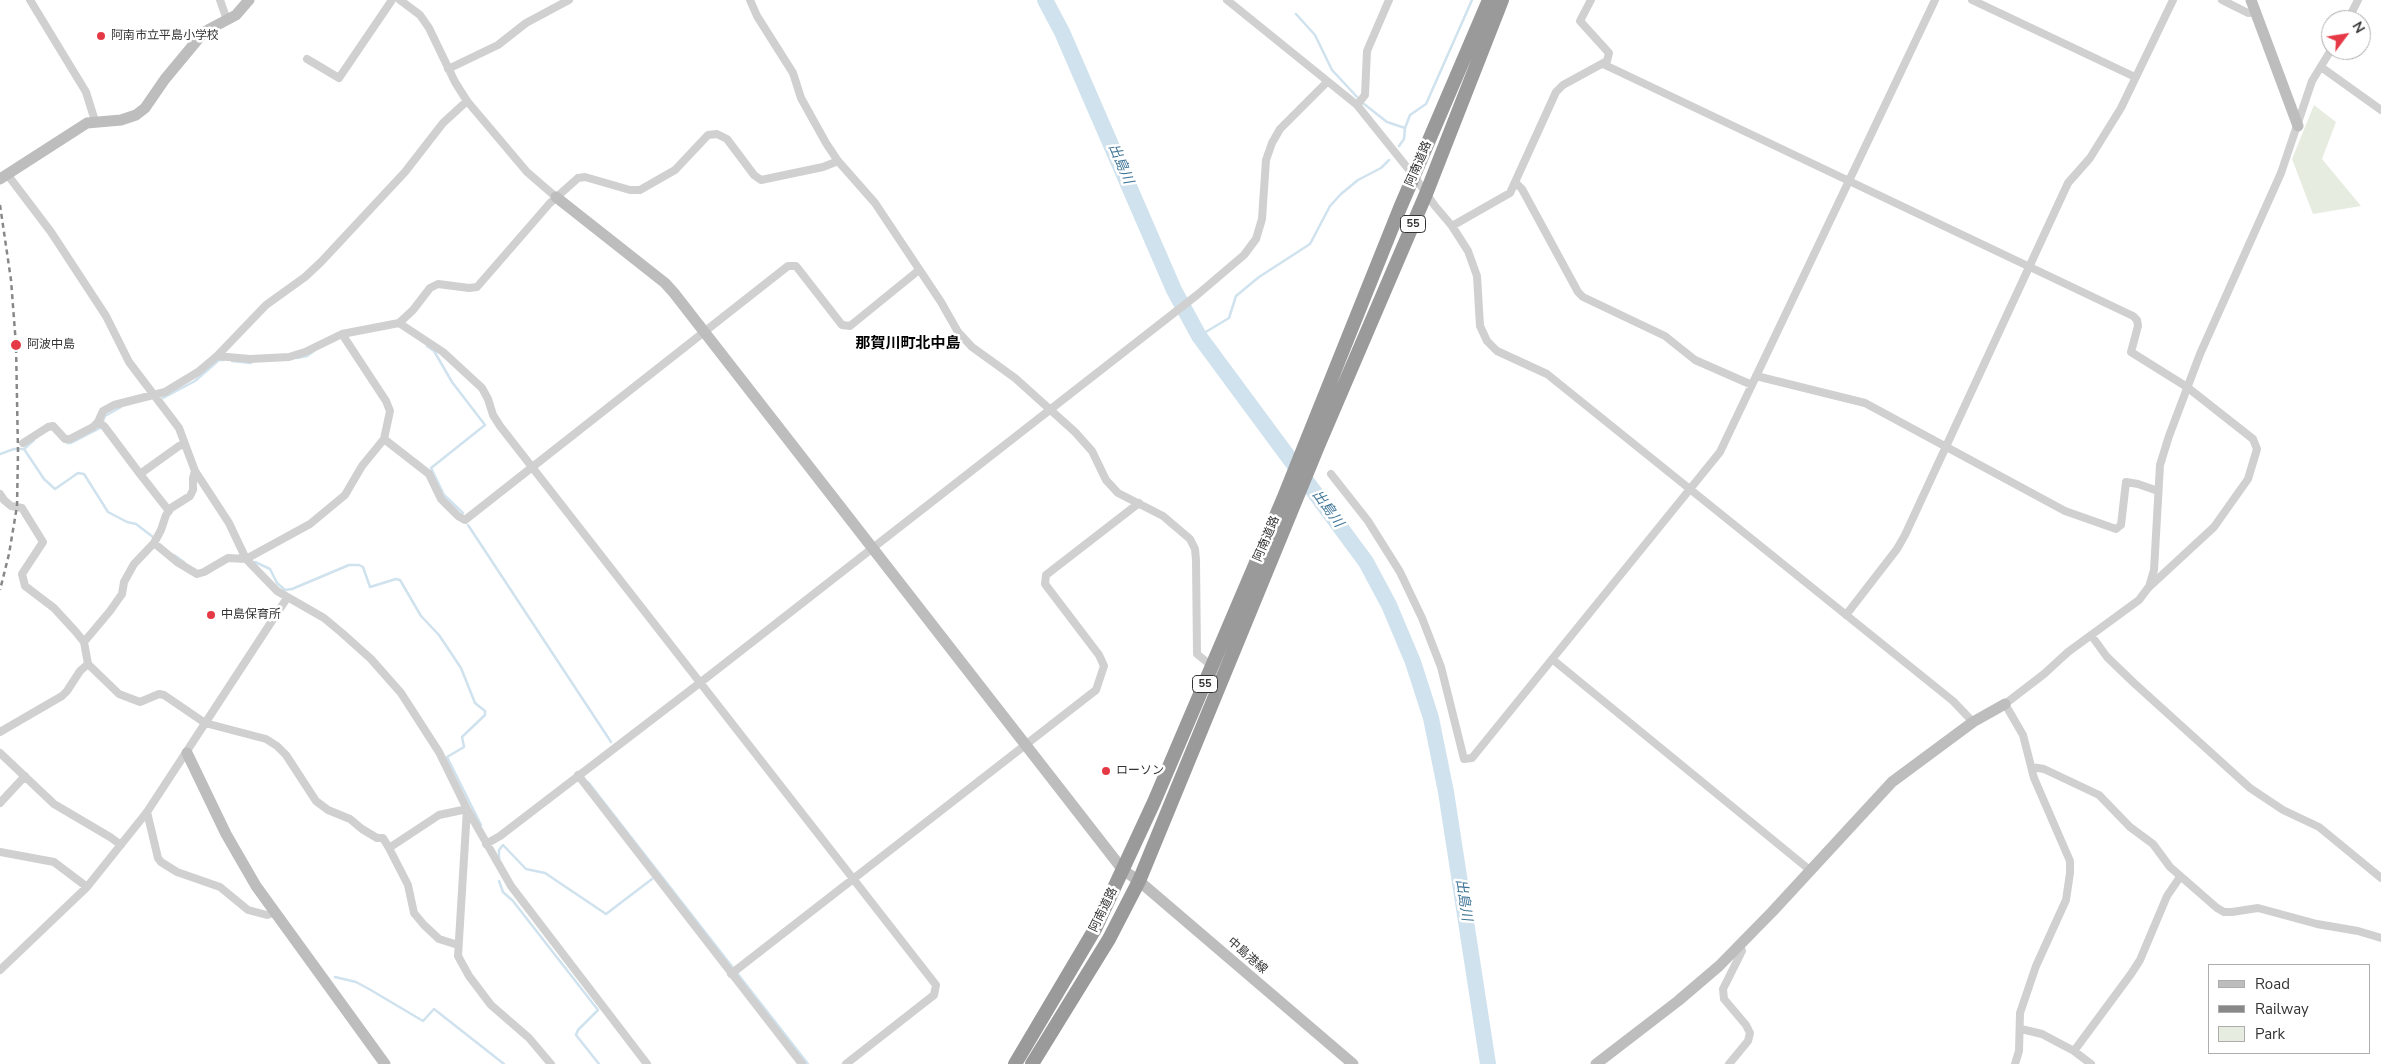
<!DOCTYPE html>
<meta charset="utf-8">
<style>
body{margin:0}
#map{position:relative;width:2381px;height:1064px;overflow:hidden;background:#fff;font-family:"Nunito Sans",sans-serif}
canvas{display:block}
.legend{position:absolute;left:2208px;top:964px;width:162px;height:90px;box-sizing:border-box;background:#fff;border:1px solid #adadad;margin:0;padding:6px 9px;list-style:none;font-size:15px;color:#333}
.legend li{display:flex;align-items:center;gap:10px;height:25px}
.legend b{width:25px;border:1px solid #adadad}
.north{position:absolute;left:2321px;top:10px;width:50px;height:50px;box-sizing:border-box;background:#fff;border:1px solid #adadad;border-radius:50%;rotate:59deg;font-size:14px;font-weight:700;line-height:20px;text-align:center;color:#333}
.north::after{content:'';display:block;margin:auto;width:18px;height:22px;background:#e63946;clip-path:polygon(50% 0,100% 100%,50% 72%,0 100%)}
</style>
<div id="map">
<canvas width="2381" height="1064"></canvas>
<ul class="legend">
<li><b style="height:6px;background:#bdbdbd"></b>Road</li>
<li><b style="height:6px;background:#888"></b>Railway</li>
<li><b style="height:14px;background:#e6ecdf"></b>Park</li>
</ul>
<div class="north">N</div>
</div>
<script>
const ctx = document.querySelector('canvas').getContext('2d');
ctx.lineJoin = 'round';
function fillPath(path, color) {
  ctx.fillStyle = color;
  ctx.fill(path, 'evenodd');
}
function shape(rows) {
  const path = new Path2D();
  for (const r of rows) {
    path.moveTo(r[0], r[1]);
    for (let i = 2; i < r.length; i += 2) path.lineTo(r[i], r[i + 1]);
  }
  return path;
}
function stroke(path, color, width, dash) {
  ctx.strokeStyle = color;
  ctx.lineWidth = width;
  ctx.lineCap = dash ? 'butt' : 'round';
  ctx.setLineDash(dash || []);
  ctx.stroke(path);
}
function label(font, color, halo, rows, align = 'center') {
  ctx.font = font + ' "Nunito Sans","Noto Sans JP",sans-serif';
  ctx.lineWidth = 5;
  ctx.setLineDash([]);
  ctx.textBaseline = 'middle';
  ctx.strokeStyle = halo;
  ctx.fillStyle = color;
  for (const [text, x, y, turn = 0] of rows) {
    ctx.save();
    ctx.translate(x, y);
    ctx.rotate((+turn || 0) * Math.PI / 180);
    ctx.textAlign = isNaN(turn) ? turn : align;
    if (halo) ctx.strokeText(text, 0, 0);
    ctx.fillText(text, 0, 0);
    ctx.restore();
  }
}
const green = shape([
 [2314,105,2336,122,2322,159,2361,206,2313,214,2292,159]
]);
const stream = shape([
 [1296,14,1315,35,1332,70,1358,98],
 [1364,104,1387,122,1405,128,1404,139,1399,146],
 [1405,128,1410,115,1426,104,1472,0],
 [1199,336,1229,318,1236,296,1259,277,1310,244,1330,206,1341,194,1358,180,1381,168,1389,160],
 [427,346,434,351,452,382,485,425,431,468,444,495,463,513],
 [297,358,307,356,314,351],
 [232,361,251,363],
 [163,398,195,381,219,360,224,360],
 [67,443,71,443,100,428,105,416,121,407],
 [24,449,44,479,55,489,78,473,84,474,108,512,127,522,136,524,153,537],
 [0,454,14,449,24,449,34,440],
 [468,525,611,742],
 [174,555,184,562],
 [255,562,270,569,277,583,285,590,292,589,349,565,359,565,363,567,370,587,396,579,400,580,421,616,439,635,461,668,475,703,485,711,485,715,462,737,464,747,447,757,481,825],
 [588,782,808,1064],
 [499,860,499,850,503,845,526,869,545,873,606,914,652,879],
 [499,881,503,892,513,901,598,1010,578,1030,576,1035,599,1064],
 [335,977,356,982,369,989,423,1021,434,1009,504,1064]
]);
const river = shape([
 [1045,0,1062,32,1174,290,1199,336,1366,562,1389,605,1413,662,1431,718,1446,792,1488,1064]
]);
const street = shape([
 [30,0,86,92,95,121],
 [220,0,227,20],
 [400,0,420,15,429,28,455,82,467,101,527,172,556,197],
 [750,0,757,16,793,73,801,98,826,143,838,161,875,203,941,302,958,332,972,347,1015,378,1075,432,1092,451,1106,480,1118,493,1163,516,1190,539,1195,549,1196,560,1197,654,1213,667],
 [1227,0,1357,105,1414,176,1435,206,1452,226,1468,251,1477,276,1480,326,1487,341,1497,351,1547,374,1953,701,1973,722],
 [1972,0,2135,77],
 [2222,0,2248,13,2257,12],
 [2348,20,2358,0],
 [307,59,339,78,392,0],
 [1603,64,2133,316,2137,320,2138,326,2131,352,2187,387,2253,439,2257,449,2248,479,2214,527,2148,588,2139,600,2068,652,2044,674,2005,704,2023,735,2034,778,2070,861,2070,873,2066,900,2036,966,2020,1013,2019,1051,2015,1064],
 [2321,67,2381,110],
 [448,69,498,45,526,23,569,0],
 [1357,105,1365,95,1367,51,1389,0],
 [7,174,51,232,106,316,129,362,179,428,195,471,229,523,246,559,277,591,324,618,342,633,371,659,401,693,439,752,467,809,511,886,647,1064],
 [1515,182,1522,189,1578,292,1583,297,1665,336,1695,360,1752,385],
 [1452,226,1510,193,1556,92,1563,85,1607,61,1609,53,1580,21,1591,0],
 [399,323,443,352,482,388,488,399,493,415,500,426,936,985,934,995,846,1064],
 [217,356,250,359,289,357,305,352,342,334,399,323,413,310,430,288,438,284,469,288,477,287,550,203,578,178,585,177,630,190,640,190,675,170,708,135,717,134,727,139,754,175,761,180,823,167,838,161],
 [1756,376,1865,403,2065,511,2116,529,2121,525,2126,482,2138,484,2158,491],
 [98,422,104,426,140,474],
 [384,439,429,474,441,499,458,516,465,520,788,266,796,266,842,325,850,326,919,270],
 [23,443,48,427,53,426,65,439,70,439,93,427,98,422,103,411,114,405,165,392,198,372,217,356,266,305,305,277,321,262,405,172,443,123,467,101],
 [1331,474,1368,521,1400,572,1422,618,1441,667,1464,759,1472,758,1720,452,1935,0],
 [0,494,4,500,11,506,22,508,43,542,22,574,25,586,54,608,76,632,84,642,88,664,119,694,140,702,159,694,164,695,205,723,266,739,277,746,286,755,316,801,328,810,350,819,362,829,377,838,383,838,389,848],
 [169,511,140,474,179,446,185,444],
 [154,543,177,562,197,574,204,572,228,558,246,559,310,524,345,495,362,466,384,439,390,411,386,401,342,334],
 [2149,587,2154,570,2160,465,2169,436,2200,354,2281,173,2312,81,2331,50],
 [1846,615,1897,549,1905,535,2068,183,2090,158,2121,108,2173,0],
 [2091,635,2107,657,2134,683,2250,788,2283,810,2319,827,2381,878],
 [84,642,110,611,122,594,124,582,134,564,154,543,161,530,166,515,171,508,190,496,193,490,193,478,195,471],
 [1552,659,1811,871],
 [0,732,62,696,67,691,80,671,88,664],
 [0,753,54,804,110,837,121,845],
 [2032,767,2044,769,2099,795,2130,827,2153,844,2170,867,2217,908,2224,912,2232,912,2258,908,2317,924,2358,931,2381,938],
 [578,775,802,1064],
 [0,803,25,776],
 [147,812,158,858,161,862,177,872,220,887,248,910,267,915,274,913],
 [486,844,500,836,701,682,1197,295,1244,255,1256,239,1262,219,1266,160,1272,143,1280,129,1327,82],
 [0,852,54,862,87,887],
 [458,945,439,939,424,925,414,913,408,885,389,848,439,815,467,809,458,956,469,976,491,1005,529,1038,551,1064],
 [0,970,87,887,147,812,287,598],
 [731,974,1096,690,1104,666,1099,655,1045,584,1046,575,1139,503],
 [2021,1029,2042,1034,2074,1051,2091,1064],
 [2074,1051,2131,974,2140,960,2167,896,2180,877],
 [1729,1064,1748,1041,1750,1033,1746,1025,1724,999,1723,989,1742,951,1740,944]
]);
const secondary = shape([
 [2251,0,2298,126],
 [0,179,87,123,121,120,136,115,145,108,165,79,204,32,236,15,249,0],
 [556,197,665,283,674,293,1123,870,1139,881,1353,1064],
 [187,753,226,834,256,886,385,1064],
 [1596,1064,1678,1001,1719,966,1772,912,1892,782,1973,722,2005,704]
]);
const highway = shape([
 [1015,1064,1095,929,1154,802,1284,497,1400,208,1489,0],
 [1032,1064,1109,939,1139,881,1318,446,1426,194,1502,0]
]);
const rail = shape([
 [0,205,11,280,16,345,18,452,17,506,9,554,0,590]
]);
const markers = [
 [101,36,5,"#e63946"],
 [16,345,6,"#e63946"],
 [211,615,5,"#e63946"],
 [1106,771,5,"#e63946"]
];
const shields = [
 [1413,224,25],
 [1205,684,25]
];
const shieldNames = [
 ["55",1413,224],
 ["55",1205,684]
];
const poiNames = [
 ["阿南市立平島小学校",111,36],
 ["阿波中島",27,345],
 ["中島保育所",221,615],
 ["ローソン",1116,771]
];
const streetNames = [
 ["阿南道路",1419,164,-67],
 ["阿南道路",1267,539,-67],
 ["阿南道路",1104,910,-64],
 ["中島港線",1247,956,41]
];
const waterNames = [
 ["出島川",1120,164,67],
 ["出島川",1327,509,54],
 ["出島川",1463,900,81]
];
const quarterNames = [
 ["那賀川町北中島",908,344]
];
fillPath(green, '#e6ecdf');
stroke(stream, '#cfe2ee', 2.5);
stroke(river, '#cfe2ee', 16);
stroke(street, '#d0d0d0', 8);
stroke(secondary, '#bdbdbd', 11);
stroke(highway, '#9a9a9a', 14);
stroke(rail, '#888', 2.5, [5, 4]);
for (const [x, y, r, color] of markers) {
  const dot = new Path2D();
  dot.arc(x, y, r, 0, 2 * Math.PI);
  ctx.fillStyle = color;
  ctx.fill(dot);
  stroke(dot, '#fff', 2);
}
for (const [x, y, w] of shields) {
  const box = new Path2D();
  box.roundRect(x - w / 2, y - 8.5, w, 17, 4);
  ctx.fillStyle = '#fff';
  ctx.fill(box);
  stroke(box, '#333', 1);
}
label('bold 11px', '#333', null, shieldNames);
label('12px', '#333', '#fff', poiNames, 'left');
label('12px', '#333', '#fff', streetNames);
label('italic 14px', '#3f7597', '#fff', waterNames);
label('bold 15px', '#000', '#fff', quarterNames);
</script>
